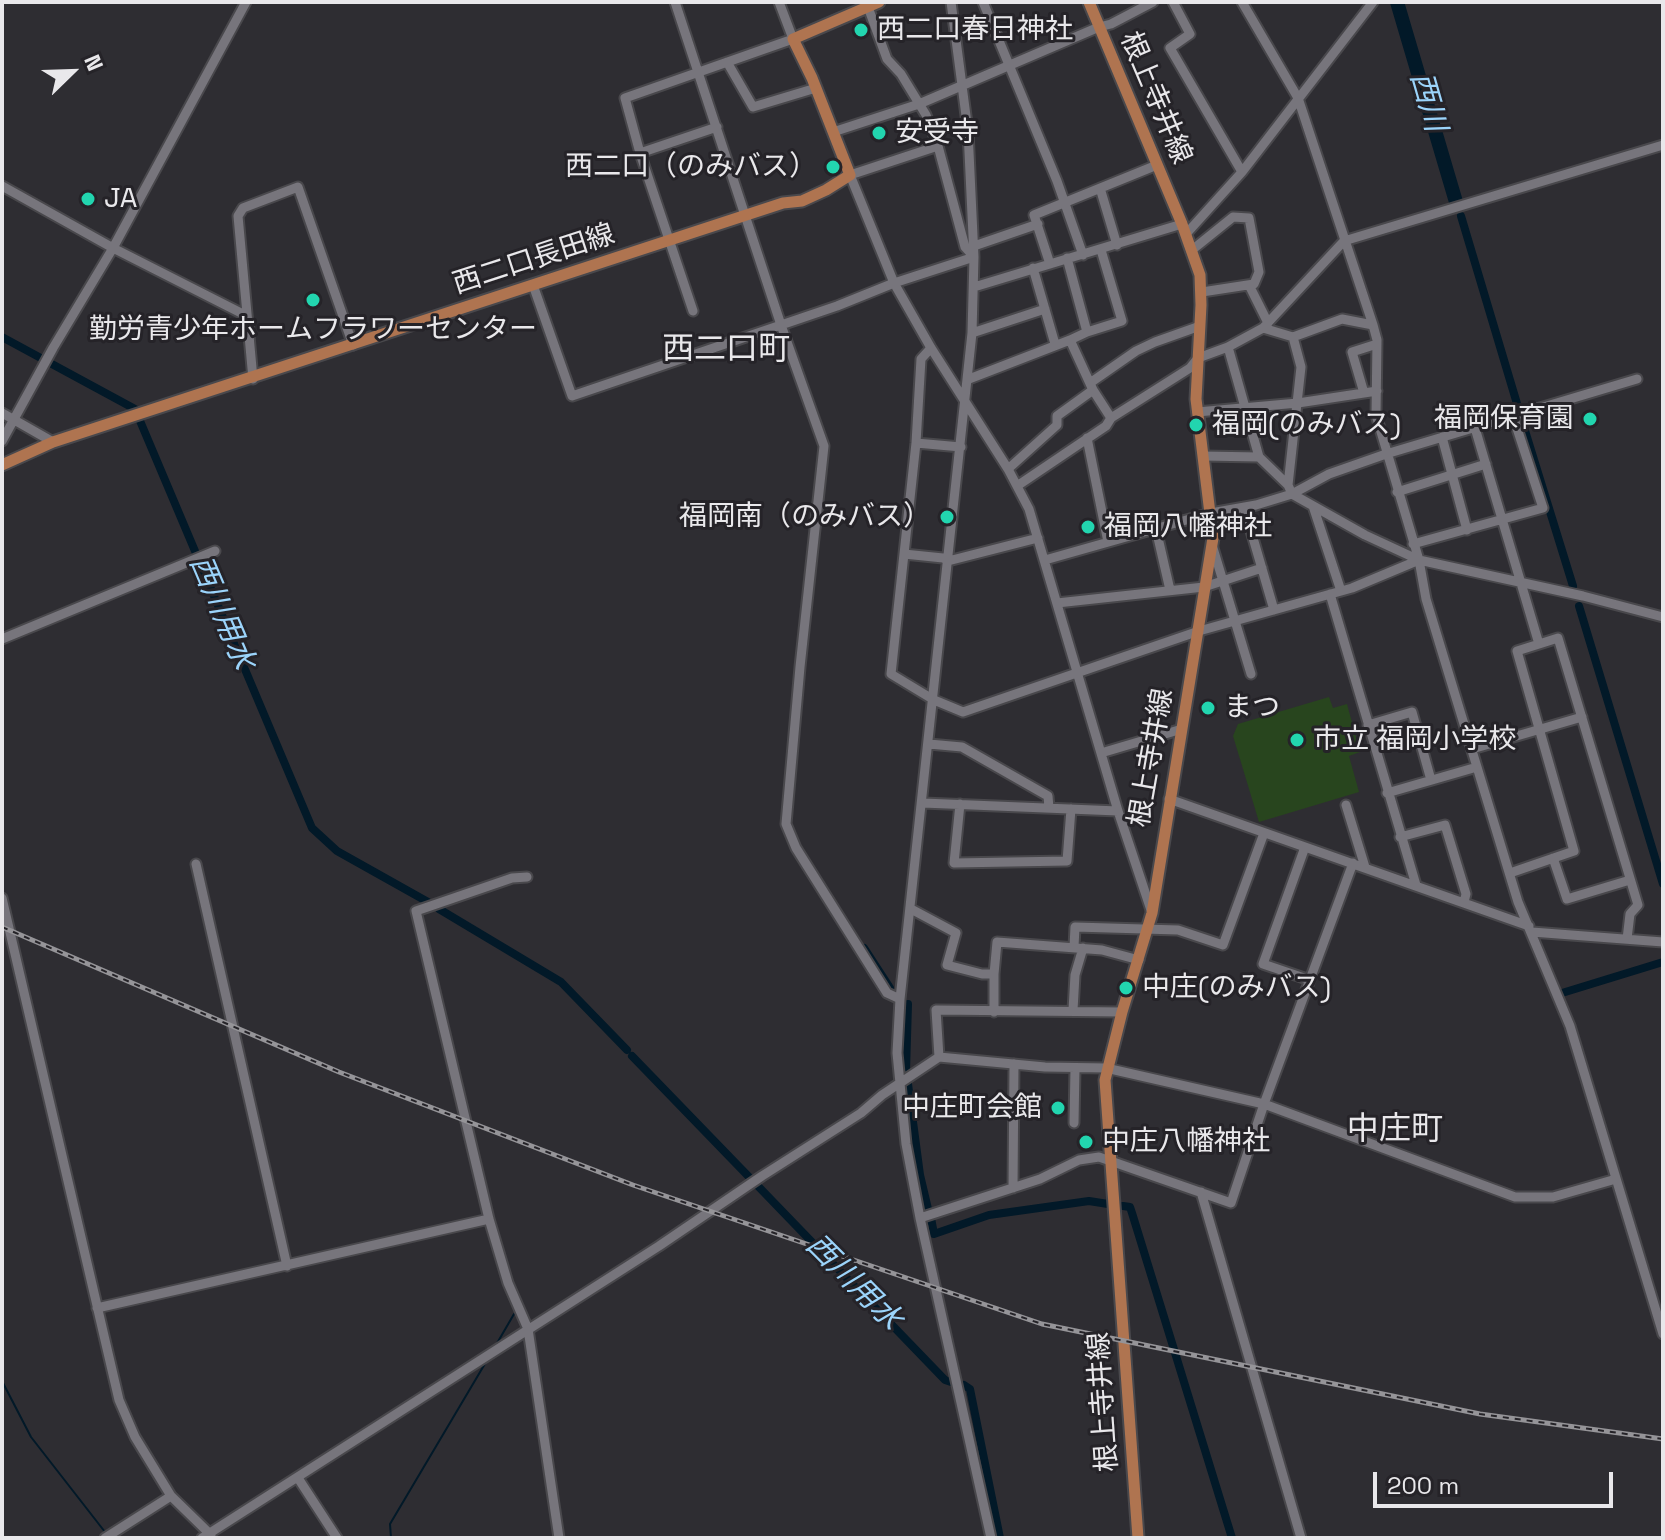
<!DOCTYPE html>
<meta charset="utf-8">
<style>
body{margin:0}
#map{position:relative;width:1665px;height:1540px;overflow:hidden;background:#2e2d32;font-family:"Space Grotesk",sans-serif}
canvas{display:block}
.frame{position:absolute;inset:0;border:4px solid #e9e8eb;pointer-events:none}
.north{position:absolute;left:32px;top:32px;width:80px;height:80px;-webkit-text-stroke:6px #252328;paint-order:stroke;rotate:67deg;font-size:22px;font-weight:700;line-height:32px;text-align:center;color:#e9e8eb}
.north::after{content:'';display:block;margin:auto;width:28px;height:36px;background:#e9e8eb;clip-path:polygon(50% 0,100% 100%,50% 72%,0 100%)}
.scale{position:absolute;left:1373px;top:1472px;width:240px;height:36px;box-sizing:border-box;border:4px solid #e9e8eb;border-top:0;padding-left:10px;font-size:24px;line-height:28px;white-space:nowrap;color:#e9e8eb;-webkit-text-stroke:6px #252328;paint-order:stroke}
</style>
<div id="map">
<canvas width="1665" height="1540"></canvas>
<div class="frame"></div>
<div class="north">N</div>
<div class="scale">200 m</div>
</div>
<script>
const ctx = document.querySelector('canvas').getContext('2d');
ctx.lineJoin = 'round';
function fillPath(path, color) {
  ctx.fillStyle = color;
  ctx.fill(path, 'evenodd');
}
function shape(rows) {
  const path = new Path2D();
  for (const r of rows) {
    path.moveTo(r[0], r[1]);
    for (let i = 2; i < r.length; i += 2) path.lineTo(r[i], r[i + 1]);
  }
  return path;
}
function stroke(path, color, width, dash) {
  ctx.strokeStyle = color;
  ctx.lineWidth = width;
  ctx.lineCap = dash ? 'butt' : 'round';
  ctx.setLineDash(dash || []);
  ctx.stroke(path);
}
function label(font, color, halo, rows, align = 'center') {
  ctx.font = font + ' "Space Grotesk","Noto Sans JP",sans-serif';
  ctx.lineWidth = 6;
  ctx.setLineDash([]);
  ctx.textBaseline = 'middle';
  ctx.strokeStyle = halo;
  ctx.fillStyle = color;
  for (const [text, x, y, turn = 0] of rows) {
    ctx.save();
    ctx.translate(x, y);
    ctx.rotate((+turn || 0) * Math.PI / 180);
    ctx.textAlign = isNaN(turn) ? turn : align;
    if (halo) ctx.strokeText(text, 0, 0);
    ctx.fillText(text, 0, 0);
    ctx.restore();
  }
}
const green = shape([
 [1329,697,1333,708,1347,704,1360,752,1349,756,1359,792,1259,822,1233,736,1238,724]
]);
const stream = shape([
 [496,1345,514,1314],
 [2,1381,31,1437,105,1532],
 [391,1538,390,1524,486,1362]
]);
const canal = shape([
 [1461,216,1518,407],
 [2,337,135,409,312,828,337,851,428,902],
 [1522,421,1573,586],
 [1579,606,1663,884],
 [439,909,561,982,627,1050],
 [864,948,890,988],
 [1562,993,1663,962],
 [632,1056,751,1179],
 [906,1071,908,1004],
 [908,1084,920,1175,928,1209],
 [755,1183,945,1380,951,1382],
 [1123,1206,1130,1207,1132,1213,1232,1538],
 [931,1218,934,1234,989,1215,1089,1201,1108,1204],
 [964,1385,970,1389,1000,1538]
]);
const river = shape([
 [1397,2,1456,202]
]);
const minor = shape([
 [675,2,781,325,824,446,800,667,786,824,796,848,887,993,900,999],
 [951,2,968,131,974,257,972,333,900,999,897,1053,906,1144,920,1218,991,1538],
 [983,2,1057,181,1083,255],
 [1173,2,1190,34,1170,48,1242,172],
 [1242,2,1298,98,1373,325,1377,340,1376,415,1419,560,1426,599,1518,902,1570,1026,1663,1334],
 [727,62,753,107,816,88],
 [833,132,919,104,1099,27,1111,24,1153,2],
 [938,146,850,175,894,283,931,348,1008,469,1029,509,1118,811,1152,913],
 [640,153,717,127],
 [2,186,113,248,247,316],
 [1100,188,1117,245],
 [1186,234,1242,172,1373,2],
 [974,246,1038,224],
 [1192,250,1233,217,1249,218,1259,272,1254,284,1202,292],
 [1067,258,1087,332,1070,340,1093,390,1111,418],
 [1050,264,1034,215,1157,165],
 [1033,268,1055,344],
 [533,285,572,396,837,306,894,283,974,257,965,247,938,146,926,115,901,74,887,59,868,7],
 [1249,285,1268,323],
 [974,287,1182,224],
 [693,311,640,153,625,98,793,39,779,2],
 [1263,328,1293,337,1301,367,1288,485,1292,494,1365,535,1419,560,1583,596,1663,617],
 [1087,332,1122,321,1101,250],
 [972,333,1045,309],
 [1293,337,1342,319,1373,325],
 [1228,347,1259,457,1288,485],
 [931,348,921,359,916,443,891,674,934,700,963,712,1199,631,1352,588,1419,560],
 [253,379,238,216,243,208,298,187,353,345],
 [969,379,1070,340],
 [1090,383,1136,351,1155,342,1200,326],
 [1364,393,1352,352,1377,344],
 [1197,412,1298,403,1377,391],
 [2,413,53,442],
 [1475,428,1539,644],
 [1442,437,1467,530],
 [1087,438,1108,542],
 [2,441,53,348,113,248,246,2],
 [916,443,961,447],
 [1203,456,1259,457],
 [1008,469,1057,425,1057,416,1093,390],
 [1017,486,1106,426,1111,418,1190,368,1198,358,1228,347,1263,328,1344,241,1663,145],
 [1397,492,1486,464],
 [1313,506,1341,591],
 [1244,507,1274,610],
 [1156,529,1170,590],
 [1413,544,1543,508,1513,416],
 [1213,548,1251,674],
 [904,554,943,558,948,561,1038,538],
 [1045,560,1211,513,1256,505,1292,494,1329,474,1386,454,1637,379],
 [1330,594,1416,885],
 [1057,603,1204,587,1262,568],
 [2,639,215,551],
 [1368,725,1412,712,1431,780],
 [929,744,962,747,1048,796,1049,808],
 [1472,749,1582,717],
 [1101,753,1182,729],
 [1387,793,1477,767],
 [1169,799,1529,926],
 [923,803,1118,811],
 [960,804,954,863,1067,861,1071,809],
 [1346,805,1365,867],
 [1400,837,1445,825,1466,894,1464,902],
 [1305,847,1263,964,1310,980],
 [1553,858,1567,899,1630,880],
 [196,864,287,1266],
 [1510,873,1574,851,1517,651,1558,638,1638,905,1630,914,1627,939],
 [527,877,512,878,416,911,489,1219,508,1283,528,1329,559,1538],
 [2,898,119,1400,135,1437,171,1496,211,1535],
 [911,909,956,933,947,965,982,974,994,974],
 [1532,932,1663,942],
 [1074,947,1075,927,1178,930,1223,945,1264,833],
 [1073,1010,1075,975,1083,948],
 [994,1012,994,974,997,942,1102,950,1139,960],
 [939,1057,936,1010,1122,1012],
 [1074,1123,1075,1068],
 [1013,1188,1014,1064],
 [1201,1192,1301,1538],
 [920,1218,1040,1179,1079,1160,1099,1157,1231,1203,1264,1104,1353,863],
 [97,1308,489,1219],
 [298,1478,337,1538],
 [105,1538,171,1496],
 [202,1538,659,1246,762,1176,861,1113,882,1095,939,1057,1045,1067,1106,1068,1264,1104,1515,1197,1553,1197,1616,1179]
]);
const major = shape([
 [1089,2,1182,224,1200,275,1201,305,1196,399,1213,538,1152,913,1122,1012,1105,1080,1138,1538],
 [2,465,53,442,783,203,802,201,826,190,850,175,812,78,793,39,879,2]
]);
const rail = shape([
 [2,927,339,1072,633,1185,1042,1324,1480,1414,1663,1439]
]);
const markers = [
 [861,30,8,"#22d5af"],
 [879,133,8,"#22d5af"],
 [833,167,8,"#22d5af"],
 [88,199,8,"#22d5af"],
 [313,300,8,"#22d5af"],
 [1590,419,8,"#22d5af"],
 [1196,425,8,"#22d5af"],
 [947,517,8,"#22d5af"],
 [1088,527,8,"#22d5af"],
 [1208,708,8,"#22d5af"],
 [1297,740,8,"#22d5af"],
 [1126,988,8,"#22d5af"],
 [1058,1108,8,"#22d5af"],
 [1086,1142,8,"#22d5af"]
];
const poiNames = [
 ["西二口春日神社",877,30],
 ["安受寺",895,133],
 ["西二口（のみバス）",817,167,"right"],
 ["JA",104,199],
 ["勤労青少年ホームフラワーセンター",313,330,"center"],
 ["福岡保育園",1574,419,"right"],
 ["福岡(のみバス)",1212,425],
 ["福岡南（のみバス）",931,517,"right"],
 ["福岡八幡神社",1104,527],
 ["まつ",1224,708],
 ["市立 福岡小学校",1313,740],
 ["中庄(のみバス)",1142,988],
 ["中庄町会館",1042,1108,"right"],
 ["中庄八幡神社",1102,1142]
];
const streetNames = [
 ["根上寺井線",1155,98,67],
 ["西二口長田線",534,260,-18],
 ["根上寺井線",1152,758,-80],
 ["根上寺井線",1104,1402,-94]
];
const waterNames = [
 ["西川",1427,102,74],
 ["西川用水",221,613,67],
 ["西川用水",853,1283,45]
];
const quarterNames = [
 ["西二口町",726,350],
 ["中庄町",1395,1130]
];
fillPath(green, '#28451e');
stroke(stream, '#021928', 2);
stroke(canal, '#021928', 8);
stroke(river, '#021928', 14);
stroke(minor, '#49484c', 13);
stroke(major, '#49484c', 15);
stroke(minor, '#77757c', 9);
stroke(major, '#af7450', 11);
stroke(rail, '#959498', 5);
stroke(rail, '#252328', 2, [6]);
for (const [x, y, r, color] of markers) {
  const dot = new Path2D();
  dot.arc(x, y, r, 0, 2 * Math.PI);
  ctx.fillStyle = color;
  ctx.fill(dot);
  stroke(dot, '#252328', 3);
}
label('28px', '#e9e8eb', '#252328', poiNames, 'left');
label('28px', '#e9e8eb', '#252328', streetNames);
label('italic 30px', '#9bd4fb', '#252328', waterNames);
label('32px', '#e9e8eb', '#252328', quarterNames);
</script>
